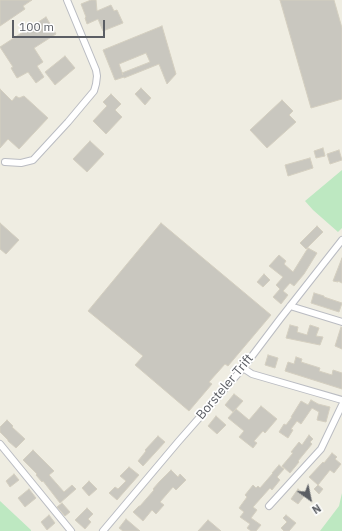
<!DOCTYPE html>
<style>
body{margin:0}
#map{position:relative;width:342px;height:531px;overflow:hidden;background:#efede2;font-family:"IBM Plex Sans",sans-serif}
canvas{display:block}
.north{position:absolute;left:290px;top:479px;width:40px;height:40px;-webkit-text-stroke:3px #fff;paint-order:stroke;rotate:147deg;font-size:11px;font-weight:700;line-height:16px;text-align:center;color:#5b5e64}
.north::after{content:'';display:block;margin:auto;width:14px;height:18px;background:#5b5e64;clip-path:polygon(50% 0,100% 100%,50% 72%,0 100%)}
.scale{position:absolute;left:12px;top:20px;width:93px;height:18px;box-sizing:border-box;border:2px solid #5b5e64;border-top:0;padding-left:5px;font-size:12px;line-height:14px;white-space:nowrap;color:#5b5e64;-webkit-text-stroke:3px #fff;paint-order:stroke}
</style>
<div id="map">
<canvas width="342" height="531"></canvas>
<div class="north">N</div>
<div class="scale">100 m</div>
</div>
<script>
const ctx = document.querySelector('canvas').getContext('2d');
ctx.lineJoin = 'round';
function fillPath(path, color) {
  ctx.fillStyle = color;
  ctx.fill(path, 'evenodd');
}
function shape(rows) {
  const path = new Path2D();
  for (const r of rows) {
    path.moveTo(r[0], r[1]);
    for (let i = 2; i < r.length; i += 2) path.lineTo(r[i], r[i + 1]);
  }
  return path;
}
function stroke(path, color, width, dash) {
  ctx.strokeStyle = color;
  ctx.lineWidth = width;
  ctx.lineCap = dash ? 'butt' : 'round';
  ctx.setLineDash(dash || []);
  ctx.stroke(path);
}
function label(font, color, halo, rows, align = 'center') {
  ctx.font = font + ' "IBM Plex Sans",sans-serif';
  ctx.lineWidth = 3.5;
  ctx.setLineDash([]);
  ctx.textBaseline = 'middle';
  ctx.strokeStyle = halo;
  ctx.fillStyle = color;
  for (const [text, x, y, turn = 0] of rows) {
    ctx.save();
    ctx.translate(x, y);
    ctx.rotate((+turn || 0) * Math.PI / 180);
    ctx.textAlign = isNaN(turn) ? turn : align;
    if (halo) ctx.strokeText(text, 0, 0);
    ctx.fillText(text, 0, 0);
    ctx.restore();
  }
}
const green = shape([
 [342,170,342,228,338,232,313,210,305,201],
 [342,493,342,531,320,531,339,506],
 [0,501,31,530,31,531,0,531]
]);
const building = shape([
 [0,0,32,0,23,6,25,9,0,26,0,0],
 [91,0,96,0,97,11,111,5,114,11,117,10,123,23,103,31,98,19,87,24,85,18,86,17,81,4,91,0],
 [280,0,334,0,342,28,342,99,311,108,280,0],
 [46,17,56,34,34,48,43,62,37,66,44,77,36,83,28,72,17,78,11,68,13,67,0,47,46,17],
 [162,26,176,74,167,84,159,64,124,78,124,77,115,80,103,50,162,26],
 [146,53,150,62,122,73,123,75,119,64,146,53],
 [65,56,75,68,55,85,45,72,65,56],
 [141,88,151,98,145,105,135,94,141,88],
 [0,89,12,101,16,96,19,98,24,96,48,118,19,149,8,139,0,148,0,89],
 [111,94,121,104,115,110,122,117,106,134,93,121,107,106,103,102,111,94],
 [282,100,293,111,289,115,296,122,267,148,250,130,282,100],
 [90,141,104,154,87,172,73,159,90,141],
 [323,148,325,156,316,158,314,151,323,148],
 [339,150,342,160,330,164,327,154,339,150],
 [310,158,313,168,288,176,285,165,310,158],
 [0,223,19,240,6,254,0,249,0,223],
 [161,223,271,315,228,366,225,364,209,382,212,384,189,411,135,365,143,356,88,311,161,223],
 [317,226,323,232,306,249,300,243,317,226],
 [308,248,317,253,304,274,294,286,290,283,283,291,288,295,281,304,273,297,280,289,276,285,283,277,269,266,279,255,286,261,284,264,293,272,308,248],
 [342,258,342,283,338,281,338,282,333,281,342,258],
 [264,274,270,280,263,287,257,282,264,274],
 [314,293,324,296,324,297,342,303,339,312,311,303,314,293],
 [290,325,298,327,297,332,307,335,310,325,319,328,316,336,323,337,320,345,286,338,290,325],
 [341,327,342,328,342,349,335,346,341,327],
 [268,355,278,358,275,368,265,365,268,355],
 [296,357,302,359,301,362,320,368,319,371,332,375,333,370,342,373,342,389,285,371,288,362,294,364,296,357],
 [234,394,243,401,233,412,225,405,234,394],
 [311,400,318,404,330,407,326,422,317,420,319,412,312,408,301,424,297,421,291,429,293,430,288,438,279,432,284,424,286,425,292,417,291,417,301,401,308,405,311,400],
 [261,406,277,419,265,433,263,431,254,441,257,443,253,448,239,437,244,431,228,418,236,409,249,420,261,406],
 [216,416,226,425,217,434,208,426,216,416],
 [7,420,13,426,12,427,25,439,16,448,8,441,8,440,0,432,0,427,7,420],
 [309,435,313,439,310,442,312,444,298,461,299,462,290,473,282,466,293,453,291,452,299,442,302,445,309,435],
 [158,436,165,442,143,466,138,461,146,451,145,450,158,436],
 [33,450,54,471,49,475,64,492,72,485,76,489,60,503,43,481,42,482,36,475,37,474,23,460,33,450],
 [332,453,337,457,335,459,341,464,334,473,330,470,318,485,323,489,319,494,314,489,318,485,309,477,323,462,324,463,332,453],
 [279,465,284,469,277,477,280,480,272,490,270,488,253,507,257,510,251,518,261,525,256,531,251,531,247,528,250,524,240,517,244,512,239,508,247,497,245,495,253,485,256,488,258,486,260,488,273,473,272,473,279,465],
 [129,467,139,475,117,500,109,493,115,487,118,489,126,481,120,476,129,467],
 [171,470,178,477,180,474,186,480,176,490,173,487,160,502,164,505,156,514,152,510,143,521,133,512,139,506,140,506,154,490,153,489,159,482,171,470],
 [14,474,19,480,10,487,6,481,14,474],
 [89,481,97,489,89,496,82,488,89,481],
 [29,489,36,498,25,507,18,498,29,489],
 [298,489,305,495,298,504,291,499,298,489],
 [62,503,70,512,65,516,57,507,62,503],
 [87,508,93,514,88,519,91,522,85,529,75,520,87,508],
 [49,515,55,523,47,530,41,522,49,515],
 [286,515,296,523,289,531,284,531,281,528,287,522,283,518,286,515],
 [126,519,140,531,123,531,119,528,126,519],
 [208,520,221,531,198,531,208,520]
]);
const minor = shape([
 [5,162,21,163,33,160,68,122,94,91,96,84,97,76,96,70,67,0],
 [290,306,342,322],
 [243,368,252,374,342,400],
 [0,444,71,531],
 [269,506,321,449,342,405],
 [103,531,178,442,243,368,280,319,342,240]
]);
const streetNames = [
 ["Borsteler Trift",225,387,-50]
];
fillPath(green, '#bde8c1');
fillPath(building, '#c9c7bf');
stroke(building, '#d4cfc0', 1);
stroke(minor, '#babcc2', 8);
stroke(minor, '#fff', 6);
label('13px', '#5b5e64', '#fff', streetNames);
</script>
